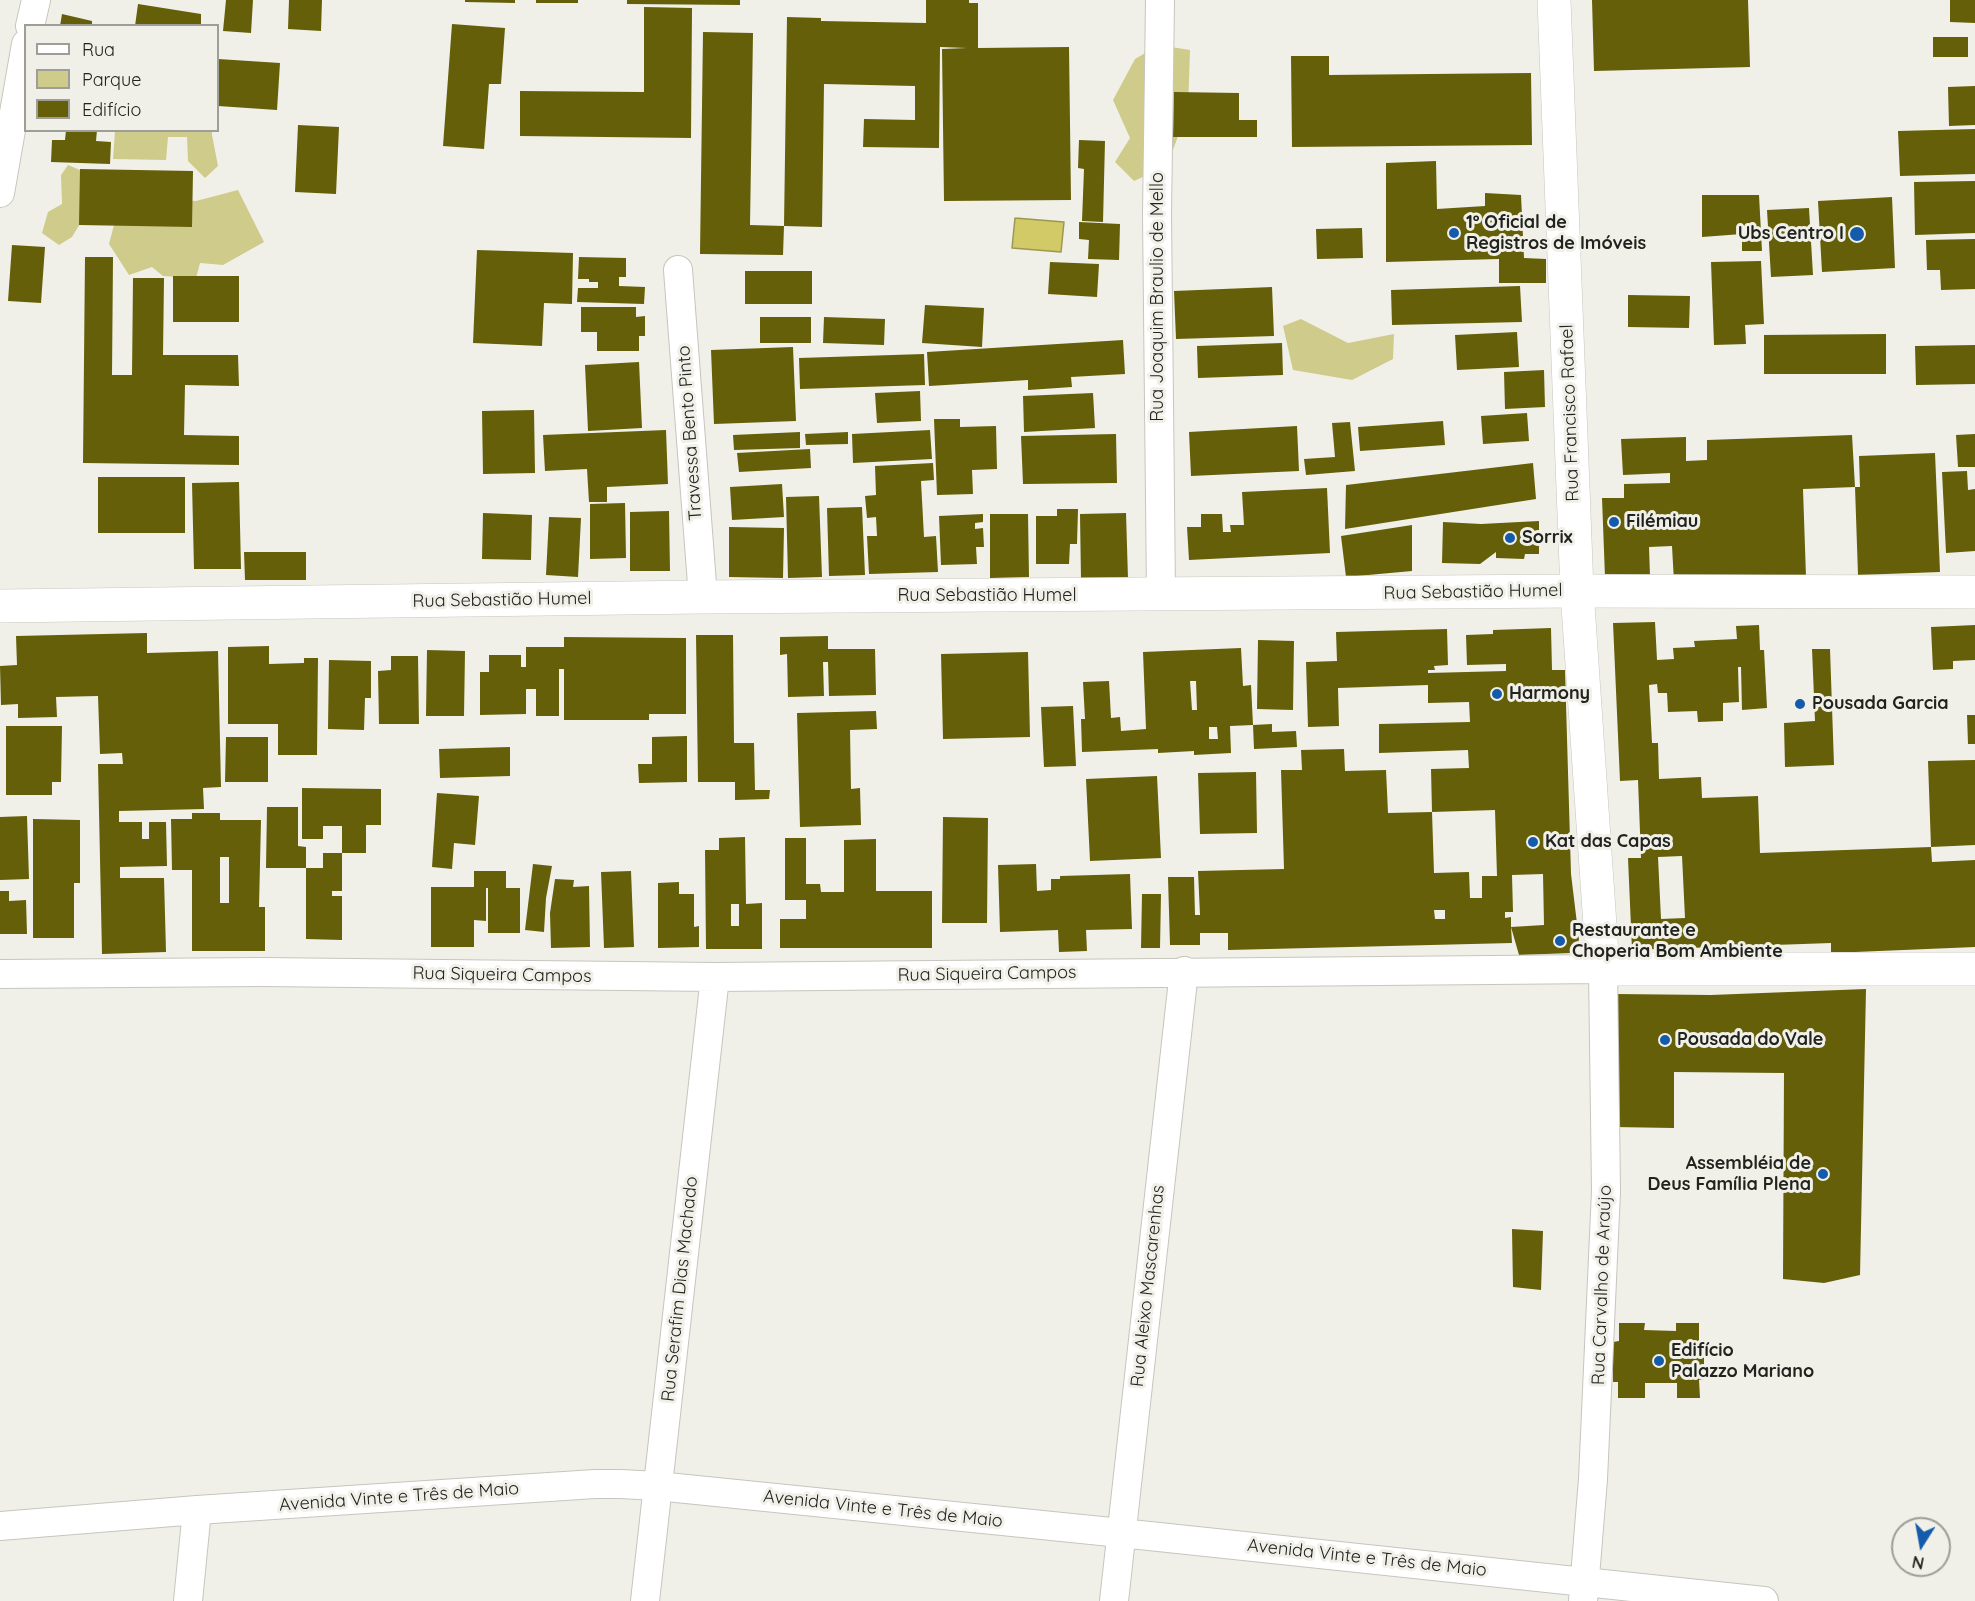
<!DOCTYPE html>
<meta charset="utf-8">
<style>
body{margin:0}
#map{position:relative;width:1975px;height:1601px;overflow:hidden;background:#f0f0e8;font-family:Quicksand,sans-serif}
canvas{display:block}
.legend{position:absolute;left:24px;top:24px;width:195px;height:108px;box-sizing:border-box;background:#f0f0e8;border:2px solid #9e9e98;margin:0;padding:8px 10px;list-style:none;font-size:18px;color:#22221f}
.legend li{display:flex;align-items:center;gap:12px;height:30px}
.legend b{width:30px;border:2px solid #9e9e98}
.north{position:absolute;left:1891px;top:1517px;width:60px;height:60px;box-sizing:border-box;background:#f0f0e8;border:2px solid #9e9e98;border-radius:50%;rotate:191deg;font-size:16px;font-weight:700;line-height:24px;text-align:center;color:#22221f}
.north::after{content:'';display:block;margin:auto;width:21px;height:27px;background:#155bab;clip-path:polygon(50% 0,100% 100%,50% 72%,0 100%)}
</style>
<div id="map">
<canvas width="1975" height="1601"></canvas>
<ul class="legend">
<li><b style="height:8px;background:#fff"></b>Rua</li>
<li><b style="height:16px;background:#cfcb8a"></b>Parque</li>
<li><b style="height:16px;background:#645f08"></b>Edifício</li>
</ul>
<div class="north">N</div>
</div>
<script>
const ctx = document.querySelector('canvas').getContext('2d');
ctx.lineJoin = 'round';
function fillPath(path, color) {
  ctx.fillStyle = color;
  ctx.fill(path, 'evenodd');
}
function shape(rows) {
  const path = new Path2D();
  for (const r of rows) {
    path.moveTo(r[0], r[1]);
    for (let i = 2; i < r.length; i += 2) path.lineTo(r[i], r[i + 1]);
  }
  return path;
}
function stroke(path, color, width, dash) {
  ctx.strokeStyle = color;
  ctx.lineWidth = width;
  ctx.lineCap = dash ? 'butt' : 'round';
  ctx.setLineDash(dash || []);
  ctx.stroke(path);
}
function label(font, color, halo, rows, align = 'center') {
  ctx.font = font + ' Quicksand,sans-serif';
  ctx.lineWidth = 6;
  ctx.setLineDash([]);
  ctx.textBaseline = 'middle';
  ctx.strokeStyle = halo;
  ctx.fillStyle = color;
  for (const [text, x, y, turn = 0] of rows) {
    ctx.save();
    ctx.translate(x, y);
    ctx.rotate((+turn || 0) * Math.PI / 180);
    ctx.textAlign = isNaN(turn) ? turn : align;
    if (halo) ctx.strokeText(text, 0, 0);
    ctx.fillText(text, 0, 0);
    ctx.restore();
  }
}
const green = shape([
 [1159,45,1190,50,1188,109,1167,166,1134,181,1115,162,1130,138,1113,100,1135,59],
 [115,131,212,131,212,135,218,166,205,178,188,161,187,137,168,137,166,160,113,159],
 [68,165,87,173,86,214,72,237,59,245,42,233,48,212,62,204,61,175],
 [238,190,264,242,223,265,200,263,196,278,163,276,152,267,129,275,109,244,114,225,162,198,196,201],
 [1301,319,1348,343,1394,334,1393,359,1352,380,1293,370,1283,326]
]);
const water = shape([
 [1015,218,1064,222,1061,252,1012,248,1015,218]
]);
const building = shape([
 [226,0,253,0,251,33,223,31],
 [289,0,322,0,321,31,288,29],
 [465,0,515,0,515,3,465,2],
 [536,0,578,0,578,3,536,3],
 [627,0,740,0,740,5,627,4],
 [926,0,969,0,969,3,978,3,978,48,1069,47,1071,200,944,201,942,49,967,48,940,47,939,148,863,147,864,119,915,120,915,86,824,84,822,227,784,226,787,17,821,18,821,21,926,23],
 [1592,0,1748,0,1750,67,1594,71],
 [1950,0,1975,0,1975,23,1950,22],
 [138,4,201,14,201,26,135,26],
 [644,7,692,8,691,138,520,136,520,91,644,92],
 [62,14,92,21,92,26,60,26],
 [452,24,505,28,501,84,489,84,484,149,443,146],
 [703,32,753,33,750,225,784,226,783,255,700,254],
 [1933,37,1968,37,1968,57,1933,57],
 [1291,56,1329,56,1329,75,1531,73,1532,145,1292,147],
 [218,59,280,63,277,110,218,106],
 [1975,86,1975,125,1949,126,1948,87],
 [1174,92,1239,93,1239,120,1257,120,1257,137,1173,137],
 [298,125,339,127,336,194,295,192],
 [1975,129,1975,174,1900,176,1898,131],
 [66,130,97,130,96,141,111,142,110,164,51,162,52,140,65,140],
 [1079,140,1105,141,1103,222,1082,221,1084,169,1078,168],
 [1436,161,1437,209,1485,206,1485,193,1521,195,1524,258,1546,259,1546,283,1499,283,1499,259,1386,262,1386,163],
 [80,169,193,171,192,227,79,225],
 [1975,181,1975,233,1915,235,1914,182],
 [1702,195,1759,195,1762,251,1742,251,1742,234,1702,237],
 [1892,197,1895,268,1822,272,1818,201],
 [1809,208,1813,275,1771,277,1767,210],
 [1079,222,1120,224,1119,260,1088,259,1089,240,1079,239],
 [1362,228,1363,258,1317,259,1316,229],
 [1975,239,1975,289,1941,290,1940,270,1927,270,1926,240],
 [12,245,45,247,41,303,8,301],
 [477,250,573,253,572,304,544,303,542,346,473,343],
 [85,257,113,257,112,375,132,375,133,278,164,278,163,355,238,355,239,386,185,385,184,435,239,436,239,465,83,463],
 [579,257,626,258,626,277,619,277,619,286,645,287,644,304,577,302,578,288,598,288,598,282,589,282,589,279,578,279],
 [1761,261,1764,324,1745,325,1746,344,1714,345,1711,262],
 [1050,262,1099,264,1097,297,1048,294],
 [745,271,812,271,812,304,745,304],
 [173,276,239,276,239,322,173,322],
 [1520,286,1522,322,1392,325,1391,290],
 [1272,287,1274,336,1176,339,1174,291],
 [1628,295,1690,296,1689,328,1628,327],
 [925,305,984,308,982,347,922,343],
 [581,307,636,307,636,317,645,316,645,336,639,336,639,351,597,351,597,332,581,332],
 [760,317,811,317,811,343,760,343],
 [824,317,885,319,884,345,823,343],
 [1517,332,1519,367,1457,370,1455,335],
 [1886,334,1886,374,1764,374,1764,335],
 [1123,340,1125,374,1071,377,1072,387,1028,390,1028,380,929,386,927,352],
 [1282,343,1283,375,1198,378,1197,346],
 [1975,345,1975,384,1916,385,1915,346],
 [793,347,796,421,714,424,711,350],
 [924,354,925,385,800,389,799,358],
 [639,362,642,428,588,431,585,365],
 [1544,370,1545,407,1505,409,1504,372],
 [920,391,921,421,877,423,875,393],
 [1093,393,1095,428,1024,432,1023,396],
 [534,410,535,473,483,474,482,411],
 [1527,413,1529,441,1483,444,1481,416],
 [934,419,960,419,960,427,996,426,997,469,972,470,973,494,937,495],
 [1443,421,1445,445,1360,451,1358,427],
 [1350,422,1355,471,1306,475,1304,459,1335,457,1332,423],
 [1297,426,1299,471,1191,476,1189,432],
 [666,430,668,484,607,487,607,502,589,502,587,469,545,471,543,435],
 [930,430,932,459,853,463,852,434],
 [800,432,800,448,734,450,733,435],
 [848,432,848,444,806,445,805,434],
 [1116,434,1117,483,1023,484,1021,436],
 [1975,434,1975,467,1958,467,1956,435],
 [1852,435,1855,487,1803,489,1806,577,1674,582,1672,546,1649,547,1650,576,1605,577,1602,498,1624,498,1624,484,1670,483,1670,473,1623,475,1621,439,1686,437,1686,461,1707,460,1707,440],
 [810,449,811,468,739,472,737,453],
 [1935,453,1940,572,1858,575,1855,487,1860,487,1859,456],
 [933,463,934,480,921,481,924,537,936,536,938,572,869,574,867,536,877,536,876,517,867,518,865,496,876,495,875,466],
 [1533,463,1536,499,1345,529,1346,485],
 [1967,471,1968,490,1975,489,1975,551,1946,553,1942,472],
 [98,477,185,477,185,533,98,533],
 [239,482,241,569,194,569,192,483],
 [782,484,784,517,732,520,730,487],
 [1327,488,1330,553,1189,560,1187,527,1201,527,1201,514,1222,514,1223,532,1231,532,1230,525,1244,525,1242,492],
 [819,496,822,577,788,578,786,497],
 [625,503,626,558,590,559,590,504],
 [862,507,865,575,829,576,827,508],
 [1057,509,1078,509,1077,544,1070,544,1069,564,1036,564,1036,516,1057,516],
 [669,511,670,571,630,571,630,512],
 [483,513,532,515,531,560,482,559],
 [1126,513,1128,579,1081,580,1080,514],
 [983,514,983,522,975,523,975,529,983,528,984,547,976,547,977,564,941,565,939,516],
 [990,514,1028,514,1029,577,990,578],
 [549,517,581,518,578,577,546,575],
 [1539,521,1539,554,1525,554,1524,559,1496,558,1496,552,1480,564,1442,563,1443,522,1481,524],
 [1412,525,1412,571,1346,577,1341,536],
 [729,527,784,528,783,578,729,577],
 [244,552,306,552,306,580,245,580],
 [1655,622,1657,660,1674,659,1673,648,1695,647,1694,641,1737,639,1736,626,1759,625,1760,650,1764,650,1767,708,1742,710,1741,667,1738,667,1739,702,1723,703,1723,721,1698,722,1697,711,1668,712,1667,693,1658,693,1657,684,1649,685,1652,743,1658,743,1659,779,1701,777,1702,798,1758,796,1760,853,1931,847,1932,862,1975,860,1975,947,1831,953,1831,943,1632,950,1628,858,1641,858,1638,780,1620,781,1613,623],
 [1682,856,1685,918,1661,919,1658,857],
 [1975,625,1975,660,1953,661,1953,669,1933,670,1931,627],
 [1551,628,1552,670,1565,670,1571,874,1579,940,1571,953,1519,955,1511,927,1512,943,1228,950,1228,933,1200,933,1200,945,1170,945,1168,877,1194,877,1195,915,1200,915,1198,871,1284,869,1281,770,1302,770,1301,750,1344,749,1345,771,1386,770,1388,813,1432,812,1434,873,1469,872,1470,898,1482,898,1482,876,1497,876,1495,810,1432,812,1431,769,1469,768,1468,750,1379,753,1379,724,1470,722,1469,702,1428,703,1428,685,1338,688,1339,726,1308,727,1306,662,1337,661,1336,632,1447,629,1448,665,1434,666,1435,670,1428,670,1428,673,1506,671,1506,664,1467,665,1466,635,1493,634,1493,630],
 [1543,874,1544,925,1511,927,1511,917,1505,918,1505,912,1513,912,1512,875],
 [1434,910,1445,910,1445,919,1435,919],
 [147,633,147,653,218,651,221,787,203,788,204,809,119,811,119,822,142,822,142,839,149,839,149,822,166,822,167,866,120,867,120,878,164,878,166,952,102,954,98,764,123,764,122,753,100,754,98,696,56,697,57,717,18,718,18,704,1,705,0,666,17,665,16,636],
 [696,635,733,635,734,743,754,743,755,790,770,790,769,799,735,800,735,782,698,782],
 [828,636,828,649,875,649,876,695,829,696,828,662,823,662,824,696,788,697,787,654,780,655,780,637],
 [564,637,686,638,686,714,649,714,649,720,564,720,564,669,559,669,559,716,536,716,536,689,526,689,526,714,480,715,480,672,489,672,489,655,521,655,521,667,526,667,526,647,564,647],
 [1258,640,1294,641,1293,710,1257,709],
 [269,646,269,664,304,663,304,658,318,658,317,755,278,755,278,724,228,724,228,647],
 [1241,648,1243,686,1251,685,1253,725,1230,726,1231,753,1194,755,1194,751,1158,753,1158,749,1082,752,1081,719,1085,719,1083,682,1109,681,1111,718,1120,717,1121,731,1146,729,1143,652],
 [1190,681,1196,681,1197,710,1192,710],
 [1209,727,1217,727,1218,739,1209,739],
 [1812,649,1830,649,1834,765,1785,767,1784,723,1815,721],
 [427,650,465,651,464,716,426,716],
 [1028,652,1030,737,943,739,941,654],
 [391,656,418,656,419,724,379,724,378,671,391,670],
 [329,660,371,661,371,698,365,698,364,730,328,729],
 [1073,706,1076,766,1044,767,1041,707],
 [876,711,877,729,850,730,851,789,860,788,861,825,800,827,797,713],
 [1967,715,1975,715,1975,744,1968,744],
 [1272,724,1272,732,1296,731,1297,747,1254,749,1253,725],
 [6,726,62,726,61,782,52,782,52,795,6,795],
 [687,736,687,782,639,783,638,764,652,764,652,737],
 [226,737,268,737,268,782,225,782],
 [510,747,510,776,440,778,439,749],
 [1975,760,1975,845,1931,847,1928,761],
 [1256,772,1257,833,1200,834,1198,773],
 [1157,776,1161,858,1090,861,1086,779],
 [302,788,381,789,381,825,366,825,366,853,342,853,342,826,323,826,323,839,302,839],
 [437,793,479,796,475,845,454,843,452,869,432,867],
 [267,807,298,807,298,846,306,847,306,868,323,868,323,853,342,853,342,891,332,891,332,896,342,896,342,940,306,939,306,868,266,868],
 [192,813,220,813,220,820,261,820,259,907,265,907,265,951,192,951,192,870,172,870,171,819,192,819],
 [220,857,229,857,229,903,220,903],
 [27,816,29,879,0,880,0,817],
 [943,817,988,818,987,923,942,923],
 [33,819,80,820,80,883,74,883,74,938,33,938],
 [745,837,746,904,762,903,762,949,706,949,705,850,719,850,719,838],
 [731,904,739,904,739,926,731,926],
 [785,838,806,838,806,884,820,884,821,892,844,892,844,840,876,839,876,891,932,891,932,948,780,948,780,919,806,919,806,900,785,900],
 [533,864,552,866,546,898,544,932,525,930],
 [1036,864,1037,891,1051,890,1051,879,1060,879,1060,876,1130,874,1132,929,1086,930,1087,951,1059,952,1058,930,1000,932,998,865],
 [474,871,506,871,506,888,520,888,520,933,488,933,488,888,486,888,486,921,474,920,474,947,431,947,431,887,474,887],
 [631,871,634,947,604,948,601,872],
 [555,879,574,880,573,887,589,886,590,947,551,948,550,913],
 [679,882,679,894,694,894,694,927,699,926,699,947,658,948,658,883],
 [0,891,9,891,9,901,26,900,27,934,0,934],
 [1142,894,1161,894,1160,948,1141,948],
 [1866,989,1860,1275,1824,1283,1783,1279,1784,1073,1674,1072,1674,1128,1614,1127,1615,994,1711,995],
 [1512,1229,1543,1231,1541,1290,1513,1287],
 [1619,1323,1645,1323,1644,1330,1676,1331,1676,1323,1699,1323,1699,1340,1704,1340,1704,1380,1699,1380,1700,1398,1677,1398,1677,1383,1645,1383,1645,1398,1618,1398,1618,1382,1613,1382,1613,1342,1619,1341]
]);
const minor = shape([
 [1160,0,1157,214,1161,595],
 [30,26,36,0],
 [0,193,26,44],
 [678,270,703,597],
 [0,974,262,972,715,977,1603,969,1606,1191,1593,1479,1583,1601],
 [0,1526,197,1510,595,1484,621,1484,657,1486,1121,1533,1764,1601],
 [188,1601,197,1510],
 [645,1601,715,977],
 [1114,1601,1184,971]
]);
const tertiary = shape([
 [0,606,703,597,1577,591,1975,592]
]);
const secondary = shape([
 [1554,0,1577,591,1603,969,1975,969]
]);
const markers = [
 [1454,233,6,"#155bab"],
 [1857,234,8,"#155bab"],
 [1614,522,6,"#155bab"],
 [1510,538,6,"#155bab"],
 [1497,694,6,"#155bab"],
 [1800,704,6,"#155bab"],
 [1533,842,6,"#155bab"],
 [1560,941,6,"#155bab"],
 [1665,1040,6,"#155bab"],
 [1823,1174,6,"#155bab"],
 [1659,1361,6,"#155bab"]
];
const poiNames = [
 ["1º Oficial de",1466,223],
 ["Registros de Imóveis",1466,244],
 ["Ubs Centro I",1844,234,"right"],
 ["Filémiau",1626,522],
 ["Sorrix",1522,538],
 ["Harmony",1509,694],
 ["Pousada Garcia",1812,704],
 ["Kat das Capas",1545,842],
 ["Restaurante e",1572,931],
 ["Choperia Bom Ambiente",1572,952],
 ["Pousada do Vale",1677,1040],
 ["Assembléia de",1811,1164,"right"],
 ["Deus Família Plena",1811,1185,"right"],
 ["Edifício",1671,1351],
 ["Palazzo Mariano",1671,1372]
];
const streetNames = [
 ["Rua Joaquim Braulio de Mello",1158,297,-90],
 ["Rua Francisco Rafael",1570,413,-92],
 ["Travessa Bento Pinto",690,433,-94],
 ["Rua Sebastião Humel",1473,592,-1],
 ["Rua Sebastião Humel",987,596],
 ["Rua Sebastião Humel",502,600,-1],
 ["Rua Siqueira Campos",987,974,-1],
 ["Rua Siqueira Campos",502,975,1],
 ["Rua Carvalho de Araújo",1602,1285,-88],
 ["Rua Aleixo Mascarenhas",1148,1286,-84],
 ["Rua Serafim Dias Machado",680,1289,-84],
 ["Avenida Vinte e Três de Maio",399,1497,-4],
 ["Avenida Vinte e Três de Maio",883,1509,6],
 ["Avenida Vinte e Três de Maio",1367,1558,6]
];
fillPath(green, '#cfcb8a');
fillPath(water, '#d1ca67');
stroke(water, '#9c9851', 1.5);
fillPath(building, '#645f08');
stroke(minor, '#c6c6be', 30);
stroke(tertiary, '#c6c6be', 34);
stroke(secondary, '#c6c6be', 34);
stroke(minor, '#fff', 28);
stroke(tertiary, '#fff', 33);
stroke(secondary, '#fff', 33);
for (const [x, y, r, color] of markers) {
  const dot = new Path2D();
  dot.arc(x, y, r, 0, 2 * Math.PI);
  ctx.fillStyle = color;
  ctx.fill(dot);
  stroke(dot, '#f0f0e8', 2);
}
label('bold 18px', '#22221f', '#f0f0e8', poiNames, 'left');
label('18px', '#22221f', '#f0f0e8', streetNames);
</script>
